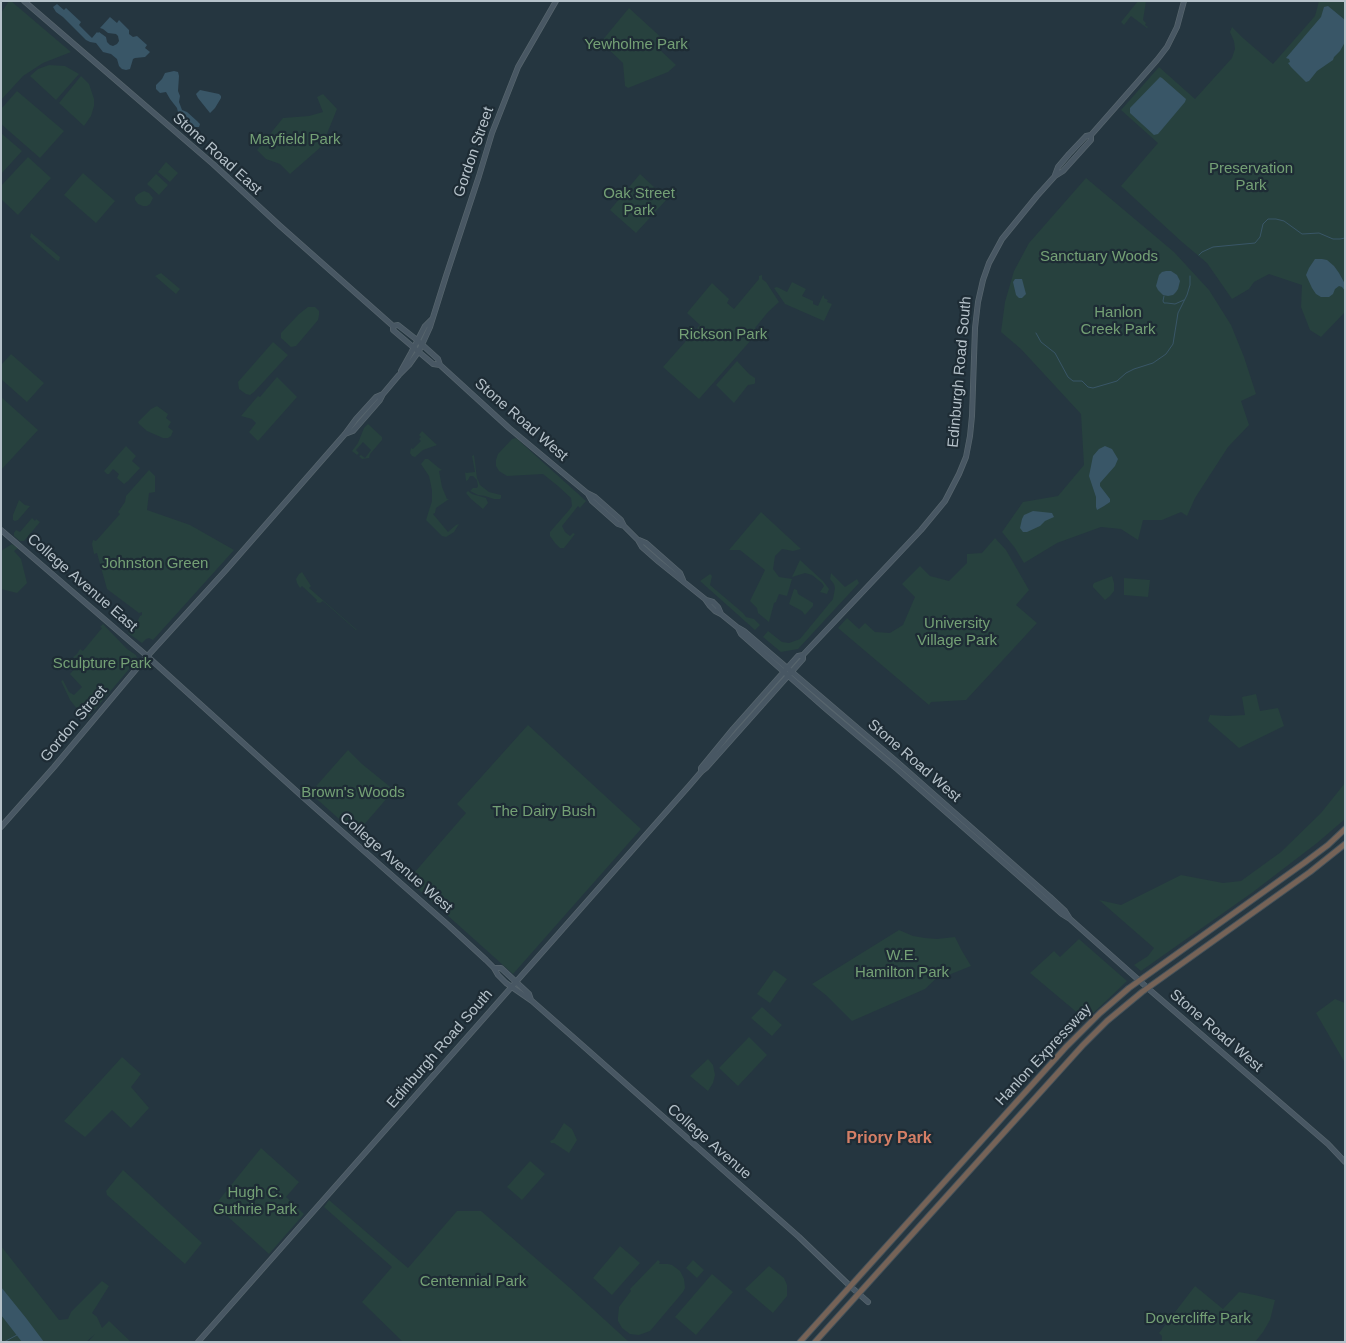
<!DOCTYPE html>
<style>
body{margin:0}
#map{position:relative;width:1346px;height:1343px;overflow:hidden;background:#253640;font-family:Arial,sans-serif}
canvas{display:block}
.frame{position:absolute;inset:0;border:2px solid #b6c2ca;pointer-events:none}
</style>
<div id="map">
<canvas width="1346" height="1343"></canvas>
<div class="frame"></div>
</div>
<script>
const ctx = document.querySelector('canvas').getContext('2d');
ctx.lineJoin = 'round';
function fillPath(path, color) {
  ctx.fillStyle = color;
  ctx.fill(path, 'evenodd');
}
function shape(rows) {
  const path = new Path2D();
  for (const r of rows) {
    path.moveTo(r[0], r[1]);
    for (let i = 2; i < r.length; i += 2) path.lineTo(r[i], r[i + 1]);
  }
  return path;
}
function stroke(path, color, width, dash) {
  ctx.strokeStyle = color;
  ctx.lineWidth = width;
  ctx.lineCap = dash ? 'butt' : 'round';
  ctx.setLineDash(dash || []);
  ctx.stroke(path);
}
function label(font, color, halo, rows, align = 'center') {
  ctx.font = font + ' Arial,sans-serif';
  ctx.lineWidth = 4.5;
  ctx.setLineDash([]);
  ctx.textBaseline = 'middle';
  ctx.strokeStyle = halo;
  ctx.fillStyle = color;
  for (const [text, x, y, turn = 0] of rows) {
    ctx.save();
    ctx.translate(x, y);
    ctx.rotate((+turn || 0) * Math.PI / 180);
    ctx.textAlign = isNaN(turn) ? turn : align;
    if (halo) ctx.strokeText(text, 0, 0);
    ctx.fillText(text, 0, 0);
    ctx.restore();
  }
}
const green = shape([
 [9,1,11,1,71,52,43,63,23,76,1,100,1,13],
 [1138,1,1146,1,1143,20,1146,23,1145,25,1148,27,1147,28,1131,16,1124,25,1121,22],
 [1319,1,1345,1,1345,312,1321,337,1310,330,1301,307,1302,285,1269,274,1254,282,1249,289,1232,299,1207,263,1182,242,1121,186,1158,143,1121,110,1159,67,1195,99,1232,58,1235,49,1234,41,1230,32,1232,27,1243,38,1273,64,1315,16],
 [629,8,665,41,659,49,676,65,668,72,628,88,625,86,623,63,601,42],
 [49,65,65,66,79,74,56,100,30,76,38,69],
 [81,76,89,84,94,99,94,106,91,116,84,126,59,103],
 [17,91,64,131,40,158,1,124,1,109],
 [323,94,337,109,322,146,290,174,280,164,266,159,257,150,283,118,309,116,323,112,317,97],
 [1,133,22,151,1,174],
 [28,157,51,178,18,215,1,199,1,186],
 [166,162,178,173,170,182,158,172],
 [83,173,115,201,96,223,64,195],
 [156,174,168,185,159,195,147,184],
 [640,174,667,199,636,233,610,210],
 [1086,178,1174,252,1209,290,1231,325,1244,357,1256,394,1241,401,1249,425,1228,447,1195,498,1187,516,1181,512,1162,520,1143,520,1138,540,1121,529,1101,527,1057,543,1024,563,1015,548,1002,532,1023,502,1058,496,1084,465,1081,414,1021,349,1001,332,1005,302,1014,271,1029,243],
 [144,191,149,193,153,198,150,204,147,206,143,206,138,204,135,200,135,197,138,194],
 [31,233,60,257,59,261,56,260,30,237],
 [161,273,180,289,176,294,155,276],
 [762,275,762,279,766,282,779,302,768,312,755,328,759,331,699,399,663,367,700,325,687,313,712,283,729,299,727,303,734,309,759,279,759,276],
 [792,282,806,289,802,296,813,301,813,304,818,306,823,295,824,296,824,298,828,300,827,302,832,304,824,321,785,304,774,288,777,287,787,292],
 [308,307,315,307,319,311,319,315,318,320,296,346,291,347,281,338,281,333,299,314],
 [273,342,288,355,254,392,250,395,246,394,239,389,238,382],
 [11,354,44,383,27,402,1,379,1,365],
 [737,361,749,374,755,378,755,383,754,384,748,385,734,403,716,385],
 [277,377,297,397,258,441,249,432,256,423,252,419,241,416,258,396,260,397],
 [1,397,38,430,1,470],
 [157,406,168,414,166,418,171,422,168,427,173,431,171,436,168,438,163,438,147,431,139,424,138,422,151,409],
 [368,424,382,437,382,440,370,454,369,458,362,459,359,456,361,455,365,458,371,450,363,442,356,450,359,453,357,455,352,451,358,443,364,428],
 [422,431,437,445,423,450,415,457,412,456,410,453,411,448,413,449,421,441,419,439,421,437,419,435],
 [516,438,586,501,580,508,578,506,562,526,565,532,570,536,573,533,575,534,564,548,560,548,555,543,550,536,550,532,570,509,572,506,571,498,558,486,543,474,507,476,499,471,496,466,496,460,498,454,512,439],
 [126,446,136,456,132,461,140,468,128,481,124,484,117,478,119,474,113,469,109,474,107,474,104,471],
 [474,455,477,478,480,485,489,492,501,495,501,498,500,499,494,499,485,496,478,495,470,491,473,488,477,488,478,486,477,480,473,476,470,476,468,480,466,481,465,472,466,473,475,472,472,456],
 [425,459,428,459,439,468,442,470,439,471,442,487,447,499,449,499,436,508,435,513,433,514,448,532,456,525,459,524,454,532,446,537,442,536,426,520,432,501,432,490,429,476,421,464],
 [149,470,155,476,155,492,149,493,147,510,190,525,234,550,153,640,149,638,146,639,142,643,128,633,131,630,133,631,139,625,137,622,140,616,142,615,142,612,139,613,107,589,97,553,94,554,92,544,93,540,96,541,120,514,118,512,125,502,126,496],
 [468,491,472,494,486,498,488,503,483,509,471,499,466,493],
 [19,500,25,505,30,506,18,520,15,521,13,520,13,515],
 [761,512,801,549,793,551,782,549,775,556,773,569,779,577,792,579,787,596,779,594,776,602,774,603,769,622,758,613,757,608,750,601,765,570,740,550,729,550],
 [32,518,35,521,36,519,40,522,24,541,20,541,14,536,14,533,16,530,20,532],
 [995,538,1006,550,1029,590,1016,605,1037,623,966,700,931,702,929,705,838,628,847,618,859,629,865,623,875,632,890,633,903,625,915,597,902,584,920,566,930,576,949,581,967,563,967,554,982,553],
 [12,544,18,548,14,551,21,559,27,583,17,593,1,589,1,551],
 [800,560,823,581,829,589,827,594,820,592,824,586,822,583,812,575,805,573,792,577],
 [302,572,311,586,309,588,357,630,356,630,323,601,320,603,316,602,317,600,302,586,300,588,297,583,296,579,299,574],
 [831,573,845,587,857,579,859,583,798,649,781,652,763,637,768,631,782,642,789,643,800,639,833,599,835,588,834,584,830,579],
 [710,574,712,576,710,585,743,613,746,617,754,619,760,625,755,630,700,581],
 [1112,576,1114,583,1114,591,1110,596,1105,600,1093,587,1093,585,1094,583],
 [1124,578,1150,580,1148,597,1124,595],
 [794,589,797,590,798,594,813,603,813,606,805,615,802,611,789,604],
 [103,624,127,649,136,655,137,658,136,661,86,720,70,700,61,681,63,680,69,692,74,695,82,687,70,674,78,665,76,663,78,661,73,657,77,654,80,649,83,651,102,628,100,627],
 [1256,694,1260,711,1278,708,1284,726,1239,748,1208,721,1210,715,1227,716,1245,715,1242,697],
 [528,725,641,829,513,974,408,880,466,813,457,804],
 [348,750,362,764,394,790,356,834,310,793],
 [1345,783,1345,819,1317,843,1253,892,1141,971,1134,965,1148,956,1154,948,1099,900,1121,905,1181,875,1223,883,1241,881,1281,852,1321,813],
 [899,930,913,936,925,938,937,939,955,937,962,951,971,966,946,976,943,972,925,989,852,1021,827,996,812,984],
 [1079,939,1127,981,1086,1020,1030,973,1054,951,1060,957],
 [774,970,787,979,770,1003,757,994],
 [1335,999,1345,1003,1345,1063,1316,1013],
 [762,1007,782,1025,772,1036,751,1018],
 [749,1037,767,1055,738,1086,719,1068],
 [122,1057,141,1074,131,1087,149,1108,131,1128,112,1110,85,1137,64,1121],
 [708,1059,713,1065,715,1075,713,1083,708,1091,690,1076],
 [564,1123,572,1129,577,1140,569,1153,554,1143,551,1143,550,1141,554,1139],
 [261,1148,299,1182,286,1197,304,1214,269,1254,215,1205],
 [530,1161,545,1174,522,1200,507,1187],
 [123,1170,202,1243,185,1264,107,1195,106,1191],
 [329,1200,408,1268,457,1211,481,1211,570,1288,629,1342,403,1342,362,1302,392,1267,324,1207],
 [1,1246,59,1320,68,1319,71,1312,102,1281,109,1286,92,1313,97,1317,102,1328,109,1321,131,1342,88,1342,95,1334,86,1342,1,1342],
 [620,1246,640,1263,612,1295,593,1278],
 [658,1260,660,1262,659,1264,668,1264,672,1265,680,1271,684,1279,685,1288,683,1292,650,1331,639,1335,630,1334,622,1328,618,1321,618,1317,619,1307,631,1291,630,1289],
 [693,1260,704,1270,697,1278,686,1268],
 [769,1266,784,1278,787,1285,787,1296,773,1313,745,1289],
 [712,1274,733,1292,696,1335,675,1317],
 [1195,1286,1223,1309,1239,1292,1255,1295,1275,1300,1270,1320,1263,1332,1255,1342,1162,1342,1162,1336,1159,1333]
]);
const water = shape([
 [57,4,64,10,66,8,81,22,79,25,92,38,97,32,98,33,99,32,106,37,107,42,110,45,113,46,117,44,119,41,118,36,116,34,108,33,103,29,100,28,110,17,117,23,119,20,129,30,129,34,133,37,137,36,147,45,145,48,150,52,145,57,135,58,133,59,130,69,126,70,122,69,119,66,117,59,111,54,103,52,96,43,90,42,86,40,63,17,56,12,53,7],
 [1328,6,1345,20,1345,42,1340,51,1334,57,1333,60,1317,71,1309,81,1306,82,1291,67,1288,63,1290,62,1289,59,1286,58,1321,17,1324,7],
 [174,71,178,72,179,76,178,91,180,96,179,102,182,110,187,112,197,121,200,124,199,127,194,127,178,112,177,108,170,99,166,92,160,93,156,89,156,85,162,79,165,73],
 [1160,77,1162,78,1186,99,1185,102,1158,134,1154,135,1130,113,1130,108],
 [200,90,219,94,221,96,221,98,215,108,210,113,198,98,196,94],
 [1315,259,1322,259,1327,260,1334,266,1339,273,1345,284,1345,291,1342,287,1339,286,1335,289,1333,294,1329,297,1321,297,1316,294,1312,288,1306,275,1309,268],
 [1166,271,1171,271,1177,275,1180,281,1178,289,1176,292,1173,295,1168,296,1163,295,1158,290,1156,286,1159,275,1162,272],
 [1015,279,1022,279,1026,294,1022,298,1019,298,1016,295,1013,282],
 [1105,446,1112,449,1118,459,1115,466,1100,483,1100,486,1110,499,1110,502,1104,506,1097,510,1096,507,1096,497,1089,476,1093,456,1099,449],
 [1033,511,1052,513,1054,517,1045,521,1040,526,1027,532,1023,532,1020,528,1022,519,1024,515],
 [1,1287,26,1318,44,1342,22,1342,1,1315]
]);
const stream = shape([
 [1199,255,1202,252,1213,247,1255,243,1260,237,1263,224,1268,219,1276,219,1284,221,1302,234,1319,233,1333,239,1340,239,1345,238],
 [1164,296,1163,301,1164,303,1167,303,1175,304,1184,300],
 [1036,333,1041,342,1055,353,1068,377,1073,381,1082,381,1088,387,1093,388,1117,381,1126,373,1134,369,1153,363,1166,354,1173,344,1178,313,1187,295,1190,285,1190,276],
 [4,1342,17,1335]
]);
const secondary = shape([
 [24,1,213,164,279,225,393,326,393,330,433,364,440,365],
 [1055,175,1058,167,1069,154,1086,136,1091,135],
 [393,326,398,325,417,340,438,359,440,365,509,428,587,493,595,497,621,520,624,526,638,540,642,547,659,562,705,599,710,606,715,611,721,614,737,627,744,631,896,761,1050,897,1065,911,1070,919],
 [401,371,411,353,425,326,432,319],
 [345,434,353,431,380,400,383,394,399,375,409,365,419,351,425,338,430,327,446,276,479,176,492,133,518,67,556,1],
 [588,494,592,501,618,524,624,526],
 [1,530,147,656,304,798,448,925,486,960,494,968,498,975,506,983,532,1001,582,1045,799,1237,850,1286,868,1302],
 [639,540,646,543,680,573,683,580],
 [706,600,713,602,718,607,721,614],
 [738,628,741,634,826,709,897,769,1062,914,1070,919,1151,991,1328,1144,1345,1162],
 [701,772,701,768,733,729,781,675,798,656,803,655,921,530,945,501,959,474,966,457,970,436,972,416,975,328,978,302,983,280,989,263,1002,239,1037,196,1055,176,1063,171,1091,140,1091,135,1157,60,1167,47,1177,27,1184,1],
 [1,827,54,767,143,661,226,570,345,434,356,419,376,397,383,394],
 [494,968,501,968,529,994,531,1000],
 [198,1342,689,786,701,772,706,768,803,659,803,655]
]);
const highway = shape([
 [800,1342,1066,1047,1100,1013,1129,988,1304,863,1328,845,1345,829],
 [815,1342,1083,1045,1107,1021,1142,992,1310,872,1345,844]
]);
const parkNames = [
 ["Yewholme Park",636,45],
 ["Mayfield Park",295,140],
 ["Preservation",1251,169],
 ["Park",1251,186],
 ["Oak Street",639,194],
 ["Park",639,211],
 ["Sanctuary Woods",1099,257],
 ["Hanlon",1118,313],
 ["Creek Park",1118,330],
 ["Rickson Park",723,335],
 ["Johnston Green",155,564],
 ["University",957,624],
 ["Village Park",957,641],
 ["Sculpture Park",102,664],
 ["Brown's Woods",353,793],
 ["The Dairy Bush",544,812],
 ["W.E.",902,956],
 ["Hamilton Park",902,973],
 ["Hugh C.",255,1193],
 ["Guthrie Park",255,1210],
 ["Centennial Park",473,1282],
 ["Dovercliffe Park",1198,1319]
];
const streetNames = [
 ["Gordon Street",474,152,-71],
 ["Stone Road East",217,154,42],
 ["Edinburgh Road South",960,372,-85],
 ["Stone Road West",521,420,41],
 ["College Avenue East",82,583,41],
 ["Gordon Street",74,724,-50],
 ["Stone Road West",914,761,41],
 ["College Avenue West",396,863,41],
 ["Stone Road West",1216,1031,41],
 ["Edinburgh Road South",440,1049,-49],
 ["Hanlon Expressway",1044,1055,-47],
 ["College Avenue",709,1142,41]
];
const neighbourhoodNames = [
 ["Priory Park",889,1139]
];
fillPath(green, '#27413e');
fillPath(water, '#395667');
stroke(stream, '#395667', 1);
stroke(secondary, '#57656d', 6);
stroke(highway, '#44525a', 7);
stroke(secondary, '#485763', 4.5);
stroke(highway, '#766357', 5);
label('15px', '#74a075', '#1e2c35', parkNames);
label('15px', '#b6c2ca', '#1e2c35', streetNames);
label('bold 16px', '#d57f66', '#1e2c35', neighbourhoodNames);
</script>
